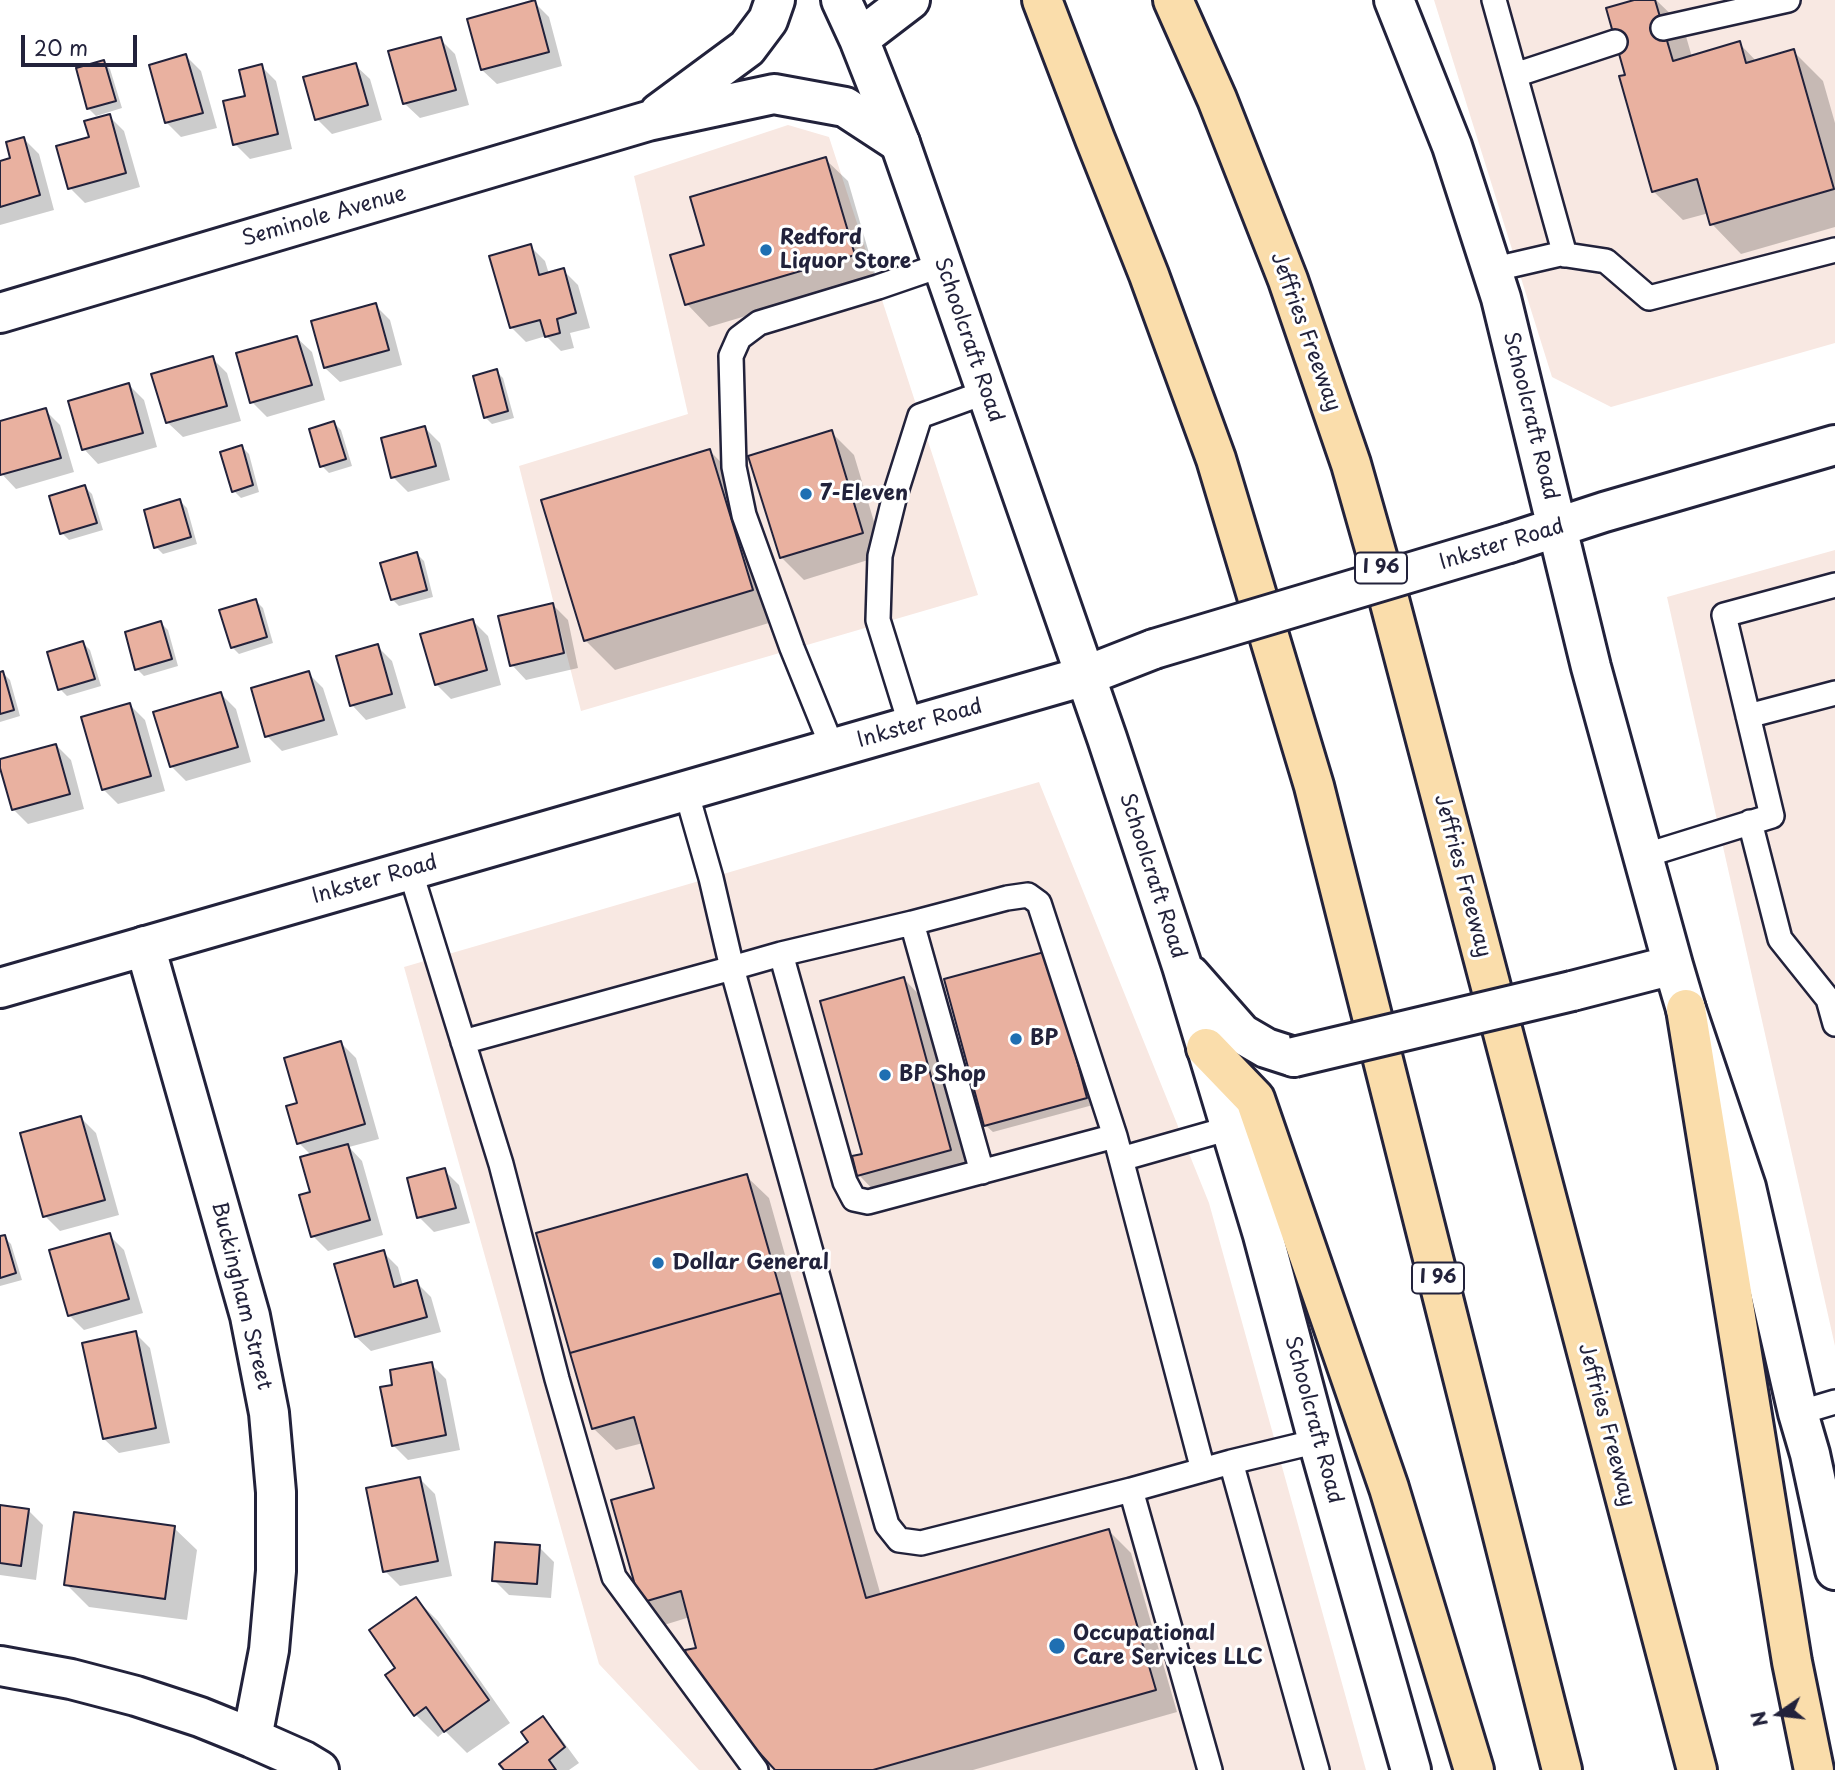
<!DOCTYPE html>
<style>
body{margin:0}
#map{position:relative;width:1835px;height:1770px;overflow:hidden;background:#fff;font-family:"Playpen Sans",sans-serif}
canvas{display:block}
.north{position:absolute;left:1744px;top:1679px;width:70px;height:70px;-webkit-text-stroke:5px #fff;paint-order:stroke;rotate:256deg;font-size:19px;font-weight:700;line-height:28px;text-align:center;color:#22223b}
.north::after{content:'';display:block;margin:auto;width:24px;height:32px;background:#22223b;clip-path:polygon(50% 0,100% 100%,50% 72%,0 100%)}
.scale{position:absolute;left:21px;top:35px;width:116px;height:32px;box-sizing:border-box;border:4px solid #22223b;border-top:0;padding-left:9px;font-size:21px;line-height:24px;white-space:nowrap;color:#22223b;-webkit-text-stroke:5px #fff;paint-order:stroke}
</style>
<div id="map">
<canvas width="1835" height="1770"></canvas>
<div class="north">N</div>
<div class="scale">20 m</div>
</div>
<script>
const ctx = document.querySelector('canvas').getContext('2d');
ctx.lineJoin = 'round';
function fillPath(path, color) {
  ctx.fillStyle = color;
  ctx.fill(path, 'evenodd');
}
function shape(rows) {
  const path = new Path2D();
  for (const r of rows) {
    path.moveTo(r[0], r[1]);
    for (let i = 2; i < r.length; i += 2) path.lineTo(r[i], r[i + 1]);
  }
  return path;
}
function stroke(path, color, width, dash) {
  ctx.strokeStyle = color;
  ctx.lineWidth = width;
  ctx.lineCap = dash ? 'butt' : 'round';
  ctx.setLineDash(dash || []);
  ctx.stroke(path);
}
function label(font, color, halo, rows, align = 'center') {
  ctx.font = font + ' "Playpen Sans",sans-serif';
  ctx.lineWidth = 6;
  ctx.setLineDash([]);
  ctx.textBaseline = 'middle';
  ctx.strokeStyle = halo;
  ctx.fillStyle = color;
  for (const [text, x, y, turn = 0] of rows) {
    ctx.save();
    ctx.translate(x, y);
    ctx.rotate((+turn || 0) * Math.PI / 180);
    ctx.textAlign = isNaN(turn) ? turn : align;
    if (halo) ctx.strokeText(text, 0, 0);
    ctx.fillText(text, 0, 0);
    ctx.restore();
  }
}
const built = shape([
 [1434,0,1835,0,1835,343,1611,407,1552,377],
 [788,125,829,137,978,595,581,711,519,466,688,414,634,176],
 [1835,550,1835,1346,1667,597],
 [1039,782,1209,1203,1366,1770,699,1770,599,1664,404,967]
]);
const shadow = shape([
 [1641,0,1656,0,1683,26,1692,57,1739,43,1757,62,1793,51,1823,81,1835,123,1835,227,1741,254,1712,224,1709,213,1683,220,1653,191,1627,76],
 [534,2,549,17,562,66,497,84,482,70],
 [440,39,455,54,469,105,420,118,405,104],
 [186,56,201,71,217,128,181,137,166,122],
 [103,62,110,69,122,108,96,116,89,109,78,69],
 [355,65,370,79,382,120,332,134,317,119],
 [261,66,276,81,292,149,250,159,235,144],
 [109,116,124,131,140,187,85,203,70,188,91,138],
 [24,139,39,154,54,210,0,225,0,163,13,159],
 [825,159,848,181,876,277,709,327,687,304,707,246],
 [530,246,545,261,549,274,563,270,578,285,590,328,570,333,574,348,561,351,546,336,526,342,511,327],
 [375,305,390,320,402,365,340,382,325,368],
 [297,338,312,352,325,400,267,417,252,402],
 [212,358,227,373,241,421,183,437,168,423,154,376],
 [496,371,503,378,514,418,492,424,485,417],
 [129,385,144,400,157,447,98,464,84,449],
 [45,410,60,425,74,472,16,489,0,472,0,423],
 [334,423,341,430,352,466,329,473,322,466],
 [425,428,440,443,450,480,408,492,393,477],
 [831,432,854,455,884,555,804,580,781,557],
 [242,447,249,454,259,492,241,498,234,491],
 [710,451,739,481,782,619,615,670,585,640],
 [85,487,92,494,103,530,69,540,62,533],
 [180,501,187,508,197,544,163,554,156,547],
 [417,554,424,561,433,597,399,606,392,599],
 [256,601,263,608,273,643,239,654,232,647],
 [553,605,568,620,578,668,526,680,512,665],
 [473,621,488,636,501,685,451,699,436,684],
 [161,623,168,630,178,666,144,676,137,669],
 [83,643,90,650,101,686,67,696,60,689],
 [377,646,392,661,406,708,366,720,352,705],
 [3,673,10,680,20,716,0,722,0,674],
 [308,673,323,688,338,735,282,751,267,736],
 [221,694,236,709,251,762,186,781,171,766],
 [130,705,145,720,165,791,118,804,103,789],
 [56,745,71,760,84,809,28,824,13,809,0,761],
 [1054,960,1093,1105,993,1132,985,1125],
 [904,979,926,1002,972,1172,881,1198,859,1175],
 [341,1043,356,1058,379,1139,349,1147,362,1161,383,1235,328,1251,313,1236,312,1156,299,1143],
 [81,1118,96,1133,119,1215,60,1231,45,1216],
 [444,1170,459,1185,470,1223,434,1232,419,1217],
 [746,1176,769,1198,881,1596,1109,1531,1131,1553,1177,1712,973,1770,778,1770,698,1649,690,1617,664,1625,641,1602,657,1489,643,1443,616,1450,593,1428],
 [109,1235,124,1250,143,1313,84,1330,69,1315],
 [4,1237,11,1244,22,1280,0,1286,0,1238],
 [383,1252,398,1267,403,1286,416,1282,431,1297,441,1332,371,1351,356,1337],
 [135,1333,150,1348,170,1443,119,1453,104,1439],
 [431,1364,446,1379,460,1450,408,1460,393,1445,394,1387],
 [420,1479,435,1494,452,1576,400,1586,385,1571],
 [0,1507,28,1510,43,1525,36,1580,0,1575],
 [174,1528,197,1550,187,1620,89,1607,66,1584],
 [539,1547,554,1562,551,1598,509,1595,494,1580],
 [416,1599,438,1621,510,1723,467,1753,445,1731,438,1737,415,1714,398,1668],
 [542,1718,557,1733,579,1763,569,1770,506,1770,530,1743]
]);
const building = shape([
 [535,0,549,52,481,70,467,19,535,0],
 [1634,0,1655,0,1673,61,1740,41,1746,63,1794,49,1834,189,1710,225,1697,179,1652,192,1619,76,1625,75,1606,8,1634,0],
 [441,37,456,90,403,104,388,51,441,37],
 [186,54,203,113,165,123,149,65,186,54],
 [104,60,116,101,87,109,76,68,104,60],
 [356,63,368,105,315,120,303,77,356,63],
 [262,64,278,134,233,145,223,101,245,96,239,70,262,64],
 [110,114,126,173,68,189,56,146,89,137,84,121,110,114],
 [24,137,40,195,0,207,0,161,10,158,6,142,24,137],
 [826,157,855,255,685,305,670,255,704,245,690,197,826,157],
 [531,244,539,275,564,268,576,313,557,319,560,333,545,337,540,320,510,328,489,256,531,244],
 [376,303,389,350,324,368,311,321,376,303],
 [297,336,312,385,250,403,236,353,297,336],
 [213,356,227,406,166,423,151,374,213,356],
 [497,369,508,411,484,418,473,376,497,369],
 [129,383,143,433,82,450,68,401,129,383],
 [46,408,61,458,0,475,0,421,46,408],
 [334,421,346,459,320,467,309,429,334,421],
 [425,426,436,466,391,478,381,438,425,426],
 [832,430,863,533,780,558,748,456,832,430],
 [242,445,253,485,232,492,220,452,242,445],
 [710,449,753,590,584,641,541,500,710,449],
 [85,485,97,523,60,534,49,496,85,485],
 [180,499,191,537,154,548,144,510,180,499],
 [417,552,427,590,391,600,380,563,417,552],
 [256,599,267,637,231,648,219,610,256,599],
 [553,603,564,653,510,666,498,616,553,603],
 [473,619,487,670,435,685,420,634,473,619],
 [161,621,172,659,135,670,125,632,161,621],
 [83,641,95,679,58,690,47,652,83,641],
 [378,644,392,694,350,706,336,656,378,644],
 [3,671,14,710,0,714,0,672,3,671],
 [309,671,324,720,265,737,251,688,309,671],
 [221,692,238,747,170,767,153,712,221,692],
 [130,703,151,776,102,790,81,717,130,703],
 [56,744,70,794,12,810,0,768,0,759,56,744],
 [1048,951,1087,1098,984,1126,944,979,1048,951],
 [904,977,951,1150,857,1176,852,1156,862,1154,820,1001,904,977],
 [341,1041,365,1124,297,1144,286,1106,297,1103,284,1058,341,1041],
 [81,1116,105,1200,43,1217,20,1133,81,1116],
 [348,1144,370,1220,311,1237,299,1195,310,1192,300,1157,348,1144],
 [445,1168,456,1208,417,1218,407,1178,445,1168],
 [747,1174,781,1293,570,1353,536,1233,747,1174],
 [110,1233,129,1299,68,1316,49,1250,110,1233],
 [5,1235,16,1273,0,1278,0,1236,5,1235],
 [384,1250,394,1287,417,1280,427,1317,355,1337,334,1264,384,1250],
 [781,1293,866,1598,1109,1529,1156,1690,873,1770,775,1770,694,1681,685,1650,696,1648,681,1591,640,1603,611,1500,654,1488,634,1417,592,1429,570,1353,781,1293],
 [136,1331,156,1428,103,1439,82,1343,136,1331],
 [432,1362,446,1435,392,1446,380,1387,392,1385,390,1370,432,1362],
 [420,1477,438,1561,383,1572,366,1488,420,1477],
 [0,1505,29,1509,21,1566,0,1563,0,1505],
 [74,1512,175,1526,165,1599,64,1585,74,1512],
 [495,1542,540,1545,537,1584,492,1581,495,1542],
 [416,1597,489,1700,444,1732,426,1707,414,1716,385,1675,395,1668,369,1630,416,1597],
 [543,1716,565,1747,549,1760,556,1770,504,1770,499,1764,528,1742,521,1732,543,1716]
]);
const service = shape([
 [1494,0,1565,255],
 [1663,28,1788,0],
 [1515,75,1615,42],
 [1491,270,1560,254,1606,261,1649,298,1835,250],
 [1748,716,1835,693],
 [911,726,878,620,880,556,895,495,920,416,986,392],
 [833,749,792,648,744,515,734,467,731,356,739,338,759,323,878,287,942,265],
 [1750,822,1780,939,1828,999,1835,1024],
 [1643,856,1772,816,1724,615,1835,585],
 [410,870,501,1164,557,1379,614,1577,756,1770],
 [912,923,1007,898,1028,895,1039,903,1115,1136,1203,1470],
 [781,954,845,1182,854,1199,868,1202,1115,1136],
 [463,1042,732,968,711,878,686,791],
 [1121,1159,1230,1128],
 [982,1172,912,923,781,954,732,968,887,1525,899,1540,921,1543,1131,1490,1231,1462,1318,1441],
 [1798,1413,1835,1402],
 [1231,1462,1317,1770],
 [1131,1490,1210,1770]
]);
const minor = shape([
 [659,113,747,48,768,20,775,0],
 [0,313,648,121,774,94,845,107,900,143],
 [145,946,250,1316,269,1413,276,1492,276,1571,269,1650,252,1738],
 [0,1666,71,1679,136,1696,200,1717,252,1738,304,1761,319,1770]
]);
const secondary = shape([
 [841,0,859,39,900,143,1107,738,1182,966,1263,1235,1318,1441,1411,1770],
 [1394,0,1452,146,1501,298,1591,667,1673,965,1686,1009,1746,1187,1798,1413,1810,1454,1835,1570],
 [859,39,910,0],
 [1509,543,1604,512,1835,445],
 [1190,975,1242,1034,1266,1048,1294,1057],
 [0,988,1085,676,1154,649],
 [1572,991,1673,965]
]);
const motorway = shape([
 [1042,0,1095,139,1149,275,1216,459,1314,786,1562,1770],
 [1173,0,1217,99,1288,280,1351,464,1385,584,1697,1770],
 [1686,1009,1792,1662,1814,1770],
 [1206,1048,1255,1099,1389,1488,1474,1770]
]);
const secondaryBridge = shape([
 [1154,649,1509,543],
 [1294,1057,1572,991]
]);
const markers = [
 [766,250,7,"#1f6fb2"],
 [806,494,7,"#1f6fb2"],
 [1016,1039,7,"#1f6fb2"],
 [885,1075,7,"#1f6fb2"],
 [658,1263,7,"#1f6fb2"],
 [1057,1646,9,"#1f6fb2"]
];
const shields = [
 [1381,568,52],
 [1438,1278,52]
];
const shieldNames = [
 ["I 96",1381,568],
 ["I 96",1438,1278]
];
const streetNames = [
 ["Seminole Avenue",324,217,-16],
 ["Jeffries Freeway",1305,332,70],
 ["Schoolcraft Road",968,340,71],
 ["Schoolcraft Road",1530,416,76],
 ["Inkster Road",1502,545,-17],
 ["Inkster Road",920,724,-16],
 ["Schoolcraft Road",1152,876,72],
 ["Jeffries Freeway",1462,876,75],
 ["Inkster Road",375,880,-16],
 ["Buckingham Street",241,1296,76],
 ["Schoolcraft Road",1313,1420,75],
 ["Jeffries Freeway",1606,1425,75]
];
const poiNames = [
 ["Redford",780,238],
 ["Liquor Store",780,262],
 ["7-Eleven",820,494],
 ["BP",1030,1039],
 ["BP Shop",899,1075],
 ["Dollar General",672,1263],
 ["Occupational",1073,1634],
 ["Care Services LLC",1073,1658]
];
fillPath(built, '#f8e8e2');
fillPath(shadow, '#0003');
fillPath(building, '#e9b1a0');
stroke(building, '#22223b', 2);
stroke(service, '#22223b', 28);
stroke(minor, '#22223b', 44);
stroke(secondary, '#22223b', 44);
stroke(motorway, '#22223b', 44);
stroke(service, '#fff', 23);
stroke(minor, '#fff', 38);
stroke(secondary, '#fff', 38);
stroke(motorway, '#faddab', 38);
stroke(secondaryBridge, '#22223b', 44, []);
stroke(secondaryBridge, '#fff', 38);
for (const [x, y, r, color] of markers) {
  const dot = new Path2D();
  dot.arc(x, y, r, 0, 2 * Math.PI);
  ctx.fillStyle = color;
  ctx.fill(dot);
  stroke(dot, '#fff', 2.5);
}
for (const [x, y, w] of shields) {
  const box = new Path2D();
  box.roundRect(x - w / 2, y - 15.5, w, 31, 5);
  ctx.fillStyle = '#fff';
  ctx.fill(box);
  stroke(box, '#22223b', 2);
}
label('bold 19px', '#22223b', null, shieldNames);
label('21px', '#22223b', '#fff', streetNames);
label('bold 21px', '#22223b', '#fff', poiNames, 'left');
</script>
